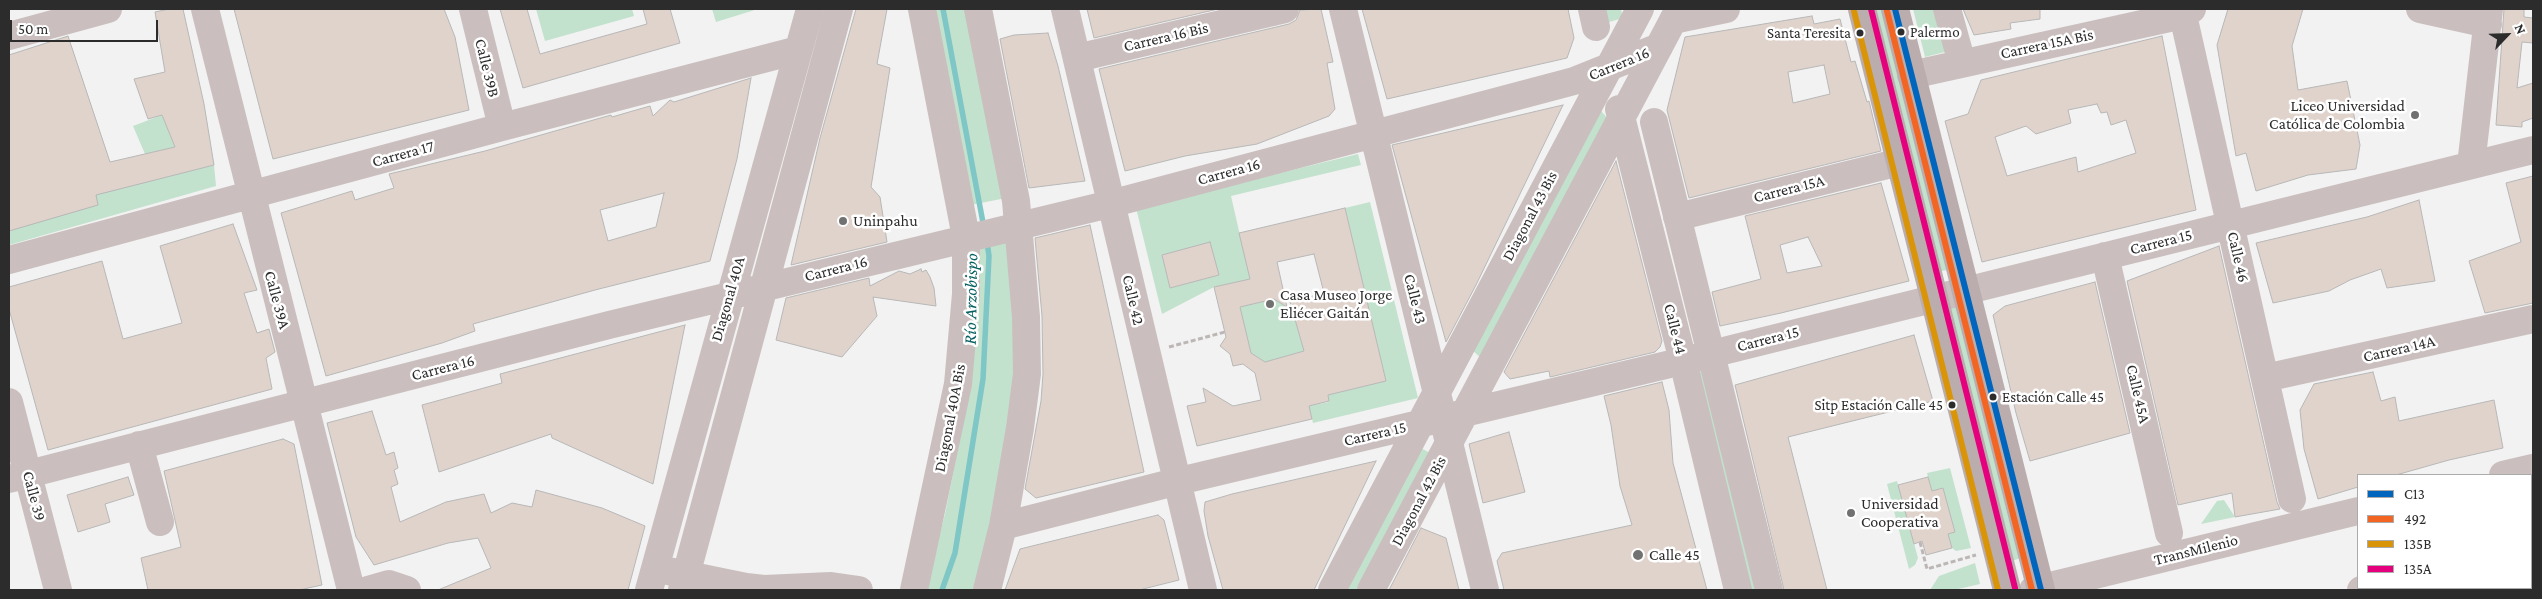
<!DOCTYPE html>
<meta charset="utf-8">
<style>
body{margin:0}
#map{position:relative;width:2542px;height:599px;overflow:hidden;background:#f2f2f2;font-family:"Crimson Pro",serif}
canvas{display:block}
.frame{position:absolute;inset:0;border:10px solid #2c2c2d;pointer-events:none}
.legend{position:absolute;left:2357px;top:474px;width:175px;height:115px;box-sizing:border-box;background:#fff;border:1px solid #ababab;margin:0;padding:6px 9px;list-style:none;font-size:15px;color:#2c2c2d}
.legend li{display:flex;align-items:center;gap:10px;height:25px}
.legend b{width:25px;border:1px solid #ababab}
.north{position:absolute;left:2482px;top:10px;width:50px;height:50px;-webkit-text-stroke:4px #fff;paint-order:stroke;rotate:66deg;font-size:14px;font-weight:700;line-height:20px;text-align:center;color:#2c2c2d}
.north::after{content:'';display:block;margin:auto;width:18px;height:22px;background:#2c2c2d;clip-path:polygon(50% 0,100% 100%,50% 72%,0 100%)}
.scale{position:absolute;left:10px;top:20px;width:148px;height:22px;box-sizing:border-box;border:2px solid #2c2c2d;border-top:0;padding-left:6px;font-size:15px;line-height:18px;white-space:nowrap;color:#2c2c2d;-webkit-text-stroke:4px #fff;paint-order:stroke}
</style>
<div id="map">
<canvas width="2542" height="599"></canvas>
<div class="frame"></div>
<ul class="legend">
<li><b style="height:6px;background:#0065bd"></b>C13</li>
<li><b style="height:6px;background:#f26522"></b>492</li>
<li><b style="height:6px;background:#d99407"></b>135B</li>
<li><b style="height:6px;background:#e5007d"></b>135A</li>
</ul>
<div class="north">N</div>
<div class="scale">50 m</div>
</div>
<script>
const ctx = document.querySelector('canvas').getContext('2d');
ctx.lineJoin = 'round';
function fillPath(path, color) {
  ctx.fillStyle = color;
  ctx.fill(path, 'evenodd');
}
function shape(rows) {
  const path = new Path2D();
  for (const r of rows) {
    path.moveTo(r[0], r[1]);
    for (let i = 2; i < r.length; i += 2) path.lineTo(r[i], r[i + 1]);
  }
  return path;
}
function stroke(path, color, width, dash) {
  ctx.strokeStyle = color;
  ctx.lineWidth = width;
  ctx.lineCap = dash ? 'butt' : 'round';
  ctx.setLineDash(dash || []);
  ctx.stroke(path);
}
function label(font, color, halo, rows, align = 'center') {
  ctx.font = font + ' "Crimson Pro",serif';
  ctx.lineWidth = 5;
  ctx.setLineDash([]);
  ctx.textBaseline = 'middle';
  ctx.strokeStyle = halo;
  ctx.fillStyle = color;
  for (const [text, x, y, turn = 0] of rows) {
    ctx.save();
    ctx.translate(x, y);
    ctx.rotate((+turn || 0) * Math.PI / 180);
    ctx.textAlign = isNaN(turn) ? turn : align;
    if (halo) ctx.strokeText(text, 0, 0);
    ctx.fillText(text, 0, 0);
    ctx.restore();
  }
}
const green = shape([
 [536,9,632,9,634,16,545,41],
 [712,9,758,9,716,22],
 [933,9,969,9,1006,198,971,205],
 [1598,9,1621,9,1623,18,1602,24],
 [1872,9,1892,9,1953,269,1936,272],
 [1913,9,1939,9,1949,51,1925,57],
 [1597,106,1608,119,1485,362,1470,348],
 [162,115,175,147,145,154,133,126],
 [1358,154,1361,165,1231,196,1250,279,1214,287,1162,314,1136,208],
 [1210,243,1219,275,1170,288,1162,255],
 [214,165,216,186,9,245,9,231,55,215,96,194],
 [1370,202,1418,398,1313,423,1309,406,1329,402,1328,395,1386,381,1345,208],
 [1010,240,1020,361,978,590,925,590,945,514,963,424,978,250],
 [1274,299,1292,310,1304,351,1265,362,1251,353,1240,307],
 [1959,304,2021,558,2008,562,1946,307],
 [1704,363,1759,590,1746,590,1692,366],
 [1417,446,1432,454,1360,590,1338,590],
 [1950,468,1971,548,1956,551,1952,548,1948,534,1955,531,1943,488,1932,491,1927,473],
 [1897,481,1918,558,1915,565,1909,569,1887,484],
 [2224,500,2235,517,2201,524,2217,501],
 [1975,563,1980,584,1954,590,1930,590,1939,576]
]);
const stream = shape([
 [943,9,984,228],
 [942,590,955,553,983,379,989,256,987,242]
]);
const building = shape([
 [169,9,183,9,204,104,214,165,96,195,98,205,9,231,9,55,68,36,110,162,175,147,162,115,148,119,134,79,165,72,155,12,169,9],
 [234,9,444,9,455,37,469,110,273,159,234,9],
 [500,9,527,9,540,54,647,24,643,9,670,9,680,43,523,88,500,9],
 [856,9,887,9,877,64,890,68,871,187,880,197,887,242,791,265,820,138,856,9],
 [1087,9,1218,9,1094,38,1087,9],
 [1321,9,1333,62,1327,63,1335,109,1329,116,1257,144,1185,156,1125,171,1099,69,1289,24,1296,20,1300,10,1321,9],
 [1362,9,1568,9,1574,38,1567,58,1387,99,1362,9],
 [1963,9,2040,9,2040,19,2010,23,2011,29,1974,35,1963,9],
 [2228,9,2303,9,2292,46,2298,90,2347,81,2360,145,2356,169,2308,175,2256,191,2246,153,2236,156,2217,45,2228,9],
 [2504,9,2524,9,2524,17,2533,18,2533,43,2522,42,2517,88,2533,83,2533,118,2522,122,2522,127,2496,125,2504,9],
 [1812,16,1814,24,1840,19,1851,62,1855,61,1867,102,1869,101,1881,151,1689,198,1667,110,1685,37,1812,16],
 [1824,65,1830,94,1793,103,1788,72,1824,65],
 [1048,33,1058,66,1085,181,1029,188,1000,39,1014,35,1048,33],
 [2162,36,2196,210,1982,262,1945,121,1968,114,1981,80,2162,36],
 [2097,104,2101,113,2107,112,2111,125,2126,120,2136,153,2078,172,2076,157,2007,176,1995,137,2026,126,2036,134,2071,123,2068,110,2097,104],
 [751,78,737,159,710,261,595,290,473,324,475,331,442,343,326,376,281,213,352,191,355,200,394,188,389,174,485,151,611,115,612,117,650,106,653,116,670,100,674,102,751,78],
 [664,193,656,227,608,241,600,210,664,193],
 [1563,105,1476,285,1446,342,1392,145,1563,105],
 [1616,161,1662,341,1660,347,1655,352,1550,377,1549,371,1510,379,1504,372,1616,161],
 [2533,176,2533,303,2485,313,2469,261,2521,242,2506,183,2533,176],
 [1881,183,1909,281,1781,313,1720,326,1712,292,1761,279,1745,216,1881,183],
 [1808,237,1822,266,1787,273,1780,245,1808,237],
 [2419,200,2435,281,2387,288,2381,269,2350,280,2329,291,2273,303,2256,243,2367,217,2419,200],
 [1345,208,1386,381,1328,395,1329,401,1309,406,1312,419,1197,446,1187,406,1206,402,1203,388,1233,406,1261,400,1255,373,1243,364,1233,366,1230,354,1220,346,1226,337,1214,287,1250,279,1239,233,1345,208],
 [1314,254,1324,293,1290,302,1304,351,1265,362,1251,353,1240,307,1274,299,1287,307,1277,262,1314,254],
 [233,224,257,290,244,293,257,333,269,329,275,352,266,358,272,389,48,450,9,309,9,287,102,261,123,339,182,323,160,246,233,224],
 [1090,225,1144,472,1036,498,1025,489,1041,401,1043,374,1042,316,1035,238,1090,225],
 [1210,242,1219,275,1170,288,1162,255,1210,242],
 [2219,246,2277,502,2280,509,2235,517,2232,493,2178,505,2127,281,2219,246],
 [921,269,922,272,926,270,930,277,934,288,936,306,873,297,877,316,842,357,776,340,786,298,869,278,870,286,899,271,910,274,921,269],
 [2095,282,2130,433,2030,461,2016,413,1993,315,2005,306,2095,282],
 [685,325,653,484,552,438,551,434,439,472,422,405,502,383,500,374,685,325],
 [1914,335,1933,401,1788,437,1827,590,1784,590,1735,385,1914,335],
 [2373,372,2381,401,2395,397,2399,421,2494,400,2503,448,2449,460,2396,475,2358,475,2358,487,2318,499,2304,449,2300,410,2314,384,2373,372],
 [1662,382,1669,410,1673,463,1707,590,1504,590,1497,561,1502,553,1632,525,1620,486,1611,425,1604,396,1662,382],
 [372,411,386,455,394,452,398,468,394,470,398,484,391,487,400,522,446,502,484,494,491,513,512,503,532,507,536,490,602,508,645,526,628,590,438,590,491,568,478,538,448,543,374,565,356,537,327,423,372,411],
 [1509,432,1525,492,1483,503,1469,444,1509,432],
 [283,439,294,444,322,585,299,590,148,590,141,558,181,547,164,471,283,439],
 [1376,461,1314,590,1223,590,1208,536,1204,511,1205,502,1232,494,1376,461],
 [128,477,134,495,105,504,110,522,78,532,67,495,128,477],
 [1928,477,1932,491,1943,488,1955,532,1948,534,1952,548,1926,555,1922,541,1914,544,1898,485,1928,477],
 [1158,515,1164,520,1179,580,1139,590,1005,590,1020,549,1158,515],
 [1421,528,1446,538,1459,590,1389,590,1421,528]
]);
const path = shape([
 [1169,347,1225,332],
 [1920,542,1927,569,1976,555]
]);
const minor = shape([
 [205,9,351,590],
 [473,9,502,127],
 [978,9,1016,201,1026,317,1027,374,1020,428,1003,526,987,590],
 [1065,9,1203,590],
 [1343,9,1485,590],
 [1592,9,1596,27],
 [1947,9,1962,63],
 [2420,9,2488,24],
 [2183,15,2292,499],
 [1673,20,1726,9],
 [9,36,108,9],
 [1077,58,1285,9],
 [1911,75,2183,15,2192,9],
 [1619,109,1683,361,1738,590],
 [1654,122,1769,590],
 [2471,165,2489,9],
 [1677,217,1900,162],
 [2105,256,2169,533],
 [9,260,502,127,798,50],
 [2265,378,2533,319],
 [9,402,58,590],
 [139,445,160,522],
 [2503,475,2533,468],
 [9,479,609,325,1110,204,1574,81,1659,47],
 [1003,526,1175,482,1683,361,2533,150],
 [2531,551,2533,551],
 [668,571,746,587,764,589,831,586,859,590],
 [368,590,389,584,407,590],
 [649,590,810,9],
 [682,590,839,9],
 [914,590,958,384,966,294,966,237,922,9],
 [1332,590,1640,9],
 [1371,590,1679,9],
 [2033,590,2358,511],
 [2361,590,2372,588]
]);
const major = shape([
 [1862,9,2007,590],
 [1895,9,2041,590]
]);
const bus1 = shape([
 [1895,9,2041,590]
]);
const bus2 = shape([
 [1887,11,2032,590]
]);
const bus3 = shape([
 [1854,11,1998,590]
]);
const bus4 = shape([
 [1871,9,2015,588]
]);
const markers = [
 [1901,32,4.5,"#2c2c2d"],
 [1860,33,4.5,"#2c2c2d"],
 [2415,115,5,"#717172"],
 [843,221,5,"#717172"],
 [1270,304,5,"#717172"],
 [1993,397,4.5,"#2c2c2d"],
 [1952,405,4.5,"#2c2c2d"],
 [1851,513,5,"#717172"],
 [1638,555,6,"#717172"]
];
const busNames = [
 ["Palermo",1910,32],
 ["Santa Teresita",1851,33,"right"],
 ["Estación Calle 45",2002,397],
 ["Sitp Estación Calle 45",1943,405,"right"]
];
const streetNames = [
 ["Carrera 16 Bis",1166,37,-13],
 ["Carrera 15A Bis",2047,44,-12],
 ["Carrera 16",1619,64,-22],
 ["Calle 39B",487,68,76],
 ["Carrera 17",403,154,-15],
 ["Carrera 16",1229,172,-15],
 ["Carrera 15A",1789,189,-14],
 ["Diagonal 43 Bis",1530,216,-62],
 ["Carrera 15",2161,242,-14],
 ["Calle 46",2238,257,77],
 ["Carrera 16",836,269,-14],
 ["Diagonal 40A",728,299,-74],
 ["Calle 43",1415,299,76],
 ["Calle 39A",277,300,75],
 ["Calle 42",1133,300,77],
 ["Calle 44",1675,329,76],
 ["Carrera 15",1768,339,-14],
 ["Carrera 14A",2399,349,-13],
 ["Carrera 16",443,368,-14],
 ["Calle 45A",2138,394,77],
 ["Diagonal 40A Bis",950,418,-79],
 ["Carrera 15",1375,434,-13],
 ["Calle 39",34,496,75],
 ["Diagonal 42 Bis",1419,501,-62],
 ["TransMilenio",2196,550,-14]
];
const poiNames = [
 ["Liceo Universidad",2405,106,"right"],
 ["Católica de Colombia",2405,124,"right"],
 ["Uninpahu",853,221],
 ["Casa Museo Jorge",1280,295],
 ["Eliécer Gaitán",1280,313],
 ["Universidad",1861,504],
 ["Cooperativa",1861,522],
 ["Calle 45",1649,555]
];
const waterNames = [
 ["Río Arzobispo",971,299,-89]
];
fillPath(green, '#c2e2cd');
stroke(stream, '#7fc6c6', 5.5);
fillPath(building, '#e0d3cc');
stroke(building, '#b7b7b7', 1);
stroke(path, '#bcb6b5', 3, [5, 2.5]);
stroke(minor, '#cabfbe', 28);
stroke(major, '#bbadad', 28);
stroke(bus1, '#0065bd', 6);
stroke(bus2, '#f26522', 6);
stroke(bus3, '#d99407', 6);
stroke(bus4, '#e5007d', 6);
for (const [x, y, r, color] of markers) {
  const dot = new Path2D();
  dot.arc(x, y, r, 0, 2 * Math.PI);
  ctx.fillStyle = color;
  ctx.fill(dot);
  stroke(dot, '#fff', 2);
}
label('15px', '#2c2c2d', '#fff', busNames, 'left');
label('16px', '#2c2c2d', '#fff', streetNames);
label('16px', '#2c2c2d', '#fff', poiNames, 'left');
label('italic 18px', '#086161', '#fff', waterNames);
</script>
